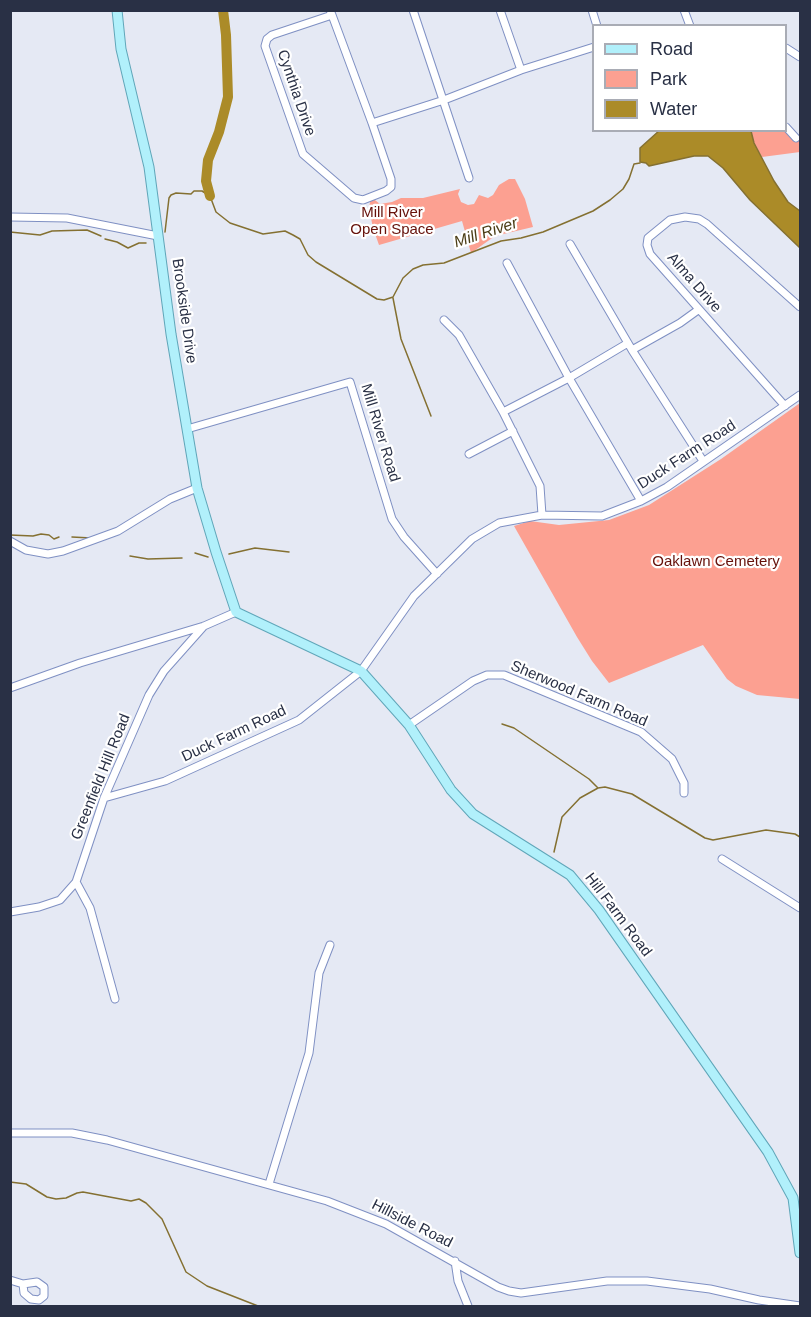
<!DOCTYPE html>
<style>
body{margin:0}
#map{position:relative;width:811px;height:1317px;overflow:hidden;background:#e5e9f4;font-family:Arial,sans-serif}
canvas{display:block}
.frame{position:absolute;inset:0;border:12px solid #293045;pointer-events:none}
.legend{position:absolute;left:592px;top:24px;width:195px;height:108px;box-sizing:border-box;background:#fff;border:2px solid #a9acb5;margin:0;padding:8px 10px;list-style:none;font-size:18px;color:#293045}
.legend li{display:flex;align-items:center;gap:12px;height:30px}
.legend b{width:30px;border:2px solid #a9acb5}
</style>
<div id="map">
<canvas width="811" height="1317"></canvas>
<div class="frame"></div>
<ul class="legend">
<li><b style="height:8px;background:#b1f0fb"></b>Road</li>
<li><b style="height:16px;background:#fca091"></b>Park</li>
<li><b style="height:16px;background:#ab8b28"></b>Water</li>
</ul>
</div>
<script>
const ctx = document.querySelector('canvas').getContext('2d');
ctx.lineJoin = 'round';
function fillPath(path, color) {
  ctx.fillStyle = color;
  ctx.fill(path, 'evenodd');
}
function shape(rows) {
  const path = new Path2D();
  for (const r of rows) {
    path.moveTo(r[0], r[1]);
    for (let i = 2; i < r.length; i += 2) path.lineTo(r[i], r[i + 1]);
  }
  return path;
}
function stroke(path, color, width, dash) {
  ctx.strokeStyle = color;
  ctx.lineWidth = width;
  ctx.lineCap = dash ? 'butt' : 'round';
  ctx.setLineDash(dash || []);
  ctx.stroke(path);
}
function label(font, color, halo, rows, align = 'center') {
  ctx.font = font + ' Arial,sans-serif';
  ctx.lineWidth = 4.5;
  ctx.setLineDash([]);
  ctx.textBaseline = 'middle';
  ctx.strokeStyle = halo;
  ctx.fillStyle = color;
  for (const [text, x, y, turn = 0] of rows) {
    ctx.save();
    ctx.translate(x, y);
    ctx.rotate((+turn || 0) * Math.PI / 180);
    ctx.textAlign = isNaN(turn) ? turn : align;
    if (halo) ctx.strokeText(text, 0, 0);
    ctx.fillText(text, 0, 0);
    ctx.restore();
  }
}
const green = shape([
 [751,131,784,131,800,141,800,152,762,157,754,143],
 [509,179,515,179,525,199,533,227,495,236,471,253,462,221,379,245,373,228,369,208,371,197,380,204,392,202,401,198,423,198,460,189,458,194,461,202,468,205,474,204,479,195,488,198,493,195,499,185],
 [800,403,800,699,757,695,736,686,727,679,703,645,609,683,592,661,577,637,514,526,530,521,559,525,609,520,649,505,721,459]
]);
const water = shape([
 [660,130,751,131,754,143,774,181,788,202,800,211,800,248,750,200,723,168,708,156,694,156,649,166,646,163,640,162,640,148,660,130]
]);
const stream = shape([
 [10,232,40,235,52,231,87,230,101,236],
 [165,232,169,198,171,195,176,193,191,194,194,191,202,191,210,196,216,212,230,223,263,234,285,231,293,235,300,239,308,255,316,262,377,299,384,300,393,297,403,278,413,269,423,265,444,263,501,241,521,238,543,232,593,211,610,200,623,189,629,179,634,164,640,163],
 [105,239,117,242,128,248,139,243,146,243],
 [393,298,401,339,431,416],
 [10,535,33,536,41,534,49,535,54,539,59,537],
 [72,537,91,538],
 [195,553,208,557],
 [229,554,255,548,289,552],
 [130,556,148,559,182,558],
 [502,724,514,728,589,779,598,788],
 [554,852,562,817,580,798,598,788,605,787,632,794,705,838,713,840,766,830,795,834,800,837],
 [10,1182,26,1184,47,1197,56,1199,66,1198,77,1193,83,1192,131,1201,139,1199,146,1203,162,1219,186,1272,207,1286,258,1306]
]);
const river = shape([
 [210,196,206,181,208,160,219,132,228,97,226,35,223,10]
]);
const minor = shape([
 [330,10,332,15,372,123,391,179,391,187,386,191,363,200,354,198,303,154,265,46,267,39,272,35,332,15],
 [413,10,469,178],
 [500,10,521,70],
 [592,10,597,26],
 [684,10,690,26],
 [786,48,800,57],
 [372,123,444,100,521,70,594,47],
 [786,127,796,138],
 [10,217,67,218,158,236],
 [570,244,632,350,703,461],
 [507,263,569,378,641,501],
 [444,320,459,335,503,412,540,486,542,515],
 [632,350,680,323,698,310],
 [785,406,650,254,647,245,648,238,670,220,685,217,699,219,707,224,800,307],
 [503,412,569,378,628,343],
 [187,429,350,382,392,519,404,537,437,574],
 [469,454,513,431],
 [10,541,26,550,48,554,63,551,118,531,170,499,197,488],
 [10,688,80,663,204,626,236,612],
 [409,725,473,681,487,675,504,675,641,732,672,759,684,783,684,793],
 [104,798,165,781,299,720,361,671,414,596,472,539,499,523,542,515,602,516,641,501,667,487,800,395],
 [722,859,800,908],
 [76,882,90,908,115,999],
 [10,912,39,907,60,900,76,882,104,798,149,695,164,671,204,626],
 [10,1133,72,1133,107,1140,327,1201,386,1224,498,1287,509,1291,521,1293,607,1281,647,1281,710,1289,759,1300,800,1306],
 [269,1184,309,1053,319,973,330,945],
 [455,1261,458,1281,468,1306],
 [10,1280,23,1284,37,1282,44,1287,44,1296,39,1300,31,1299,24,1293,23,1284]
]);
const major = shape([
 [117,10,121,49,149,167,171,334,197,488,216,552,236,612,361,671,409,725,451,790,473,814,570,875,599,910,768,1152,793,1198,800,1253]
]);
const streetNames = [
 ["Cynthia Drive",296,93,71],
 ["Alma Drive",694,283,49],
 ["Brookside Drive",184,311,82],
 ["Mill River Road",380,433,73],
 ["Duck Farm Road",687,455,-33],
 ["Sherwood Farm Road",579,694,23],
 ["Duck Farm Road",234,734,-25],
 ["Greenfield Hill Road",101,777,-68],
 ["Hill Farm Road",618,915,53],
 ["Hillside Road",412,1224,27]
];
const parkNames = [
 ["Mill River",392,213],
 ["Open Space",392,230],
 ["Oaklawn Cemetery",716,562]
];
const waterNames = [
 ["Mill River",486,233,-18]
];
fillPath(green, '#fca091');
fillPath(water, '#ab8b28');
stroke(water, '#847031', 1.5);
stroke(stream, '#847031', 1.5);
stroke(river, '#ab8b28', 10);
stroke(minor, '#7f90c3', 9);
stroke(major, '#60a6b9', 11);
stroke(minor, '#fff', 7);
stroke(major, '#b1f0fb', 9);
label('15px', '#293045', '#fff', streetNames);
label('15px', '#66110a', '#fff', parkNames);
label('italic 16px', '#4b3d16', '#fff', waterNames);
</script>
